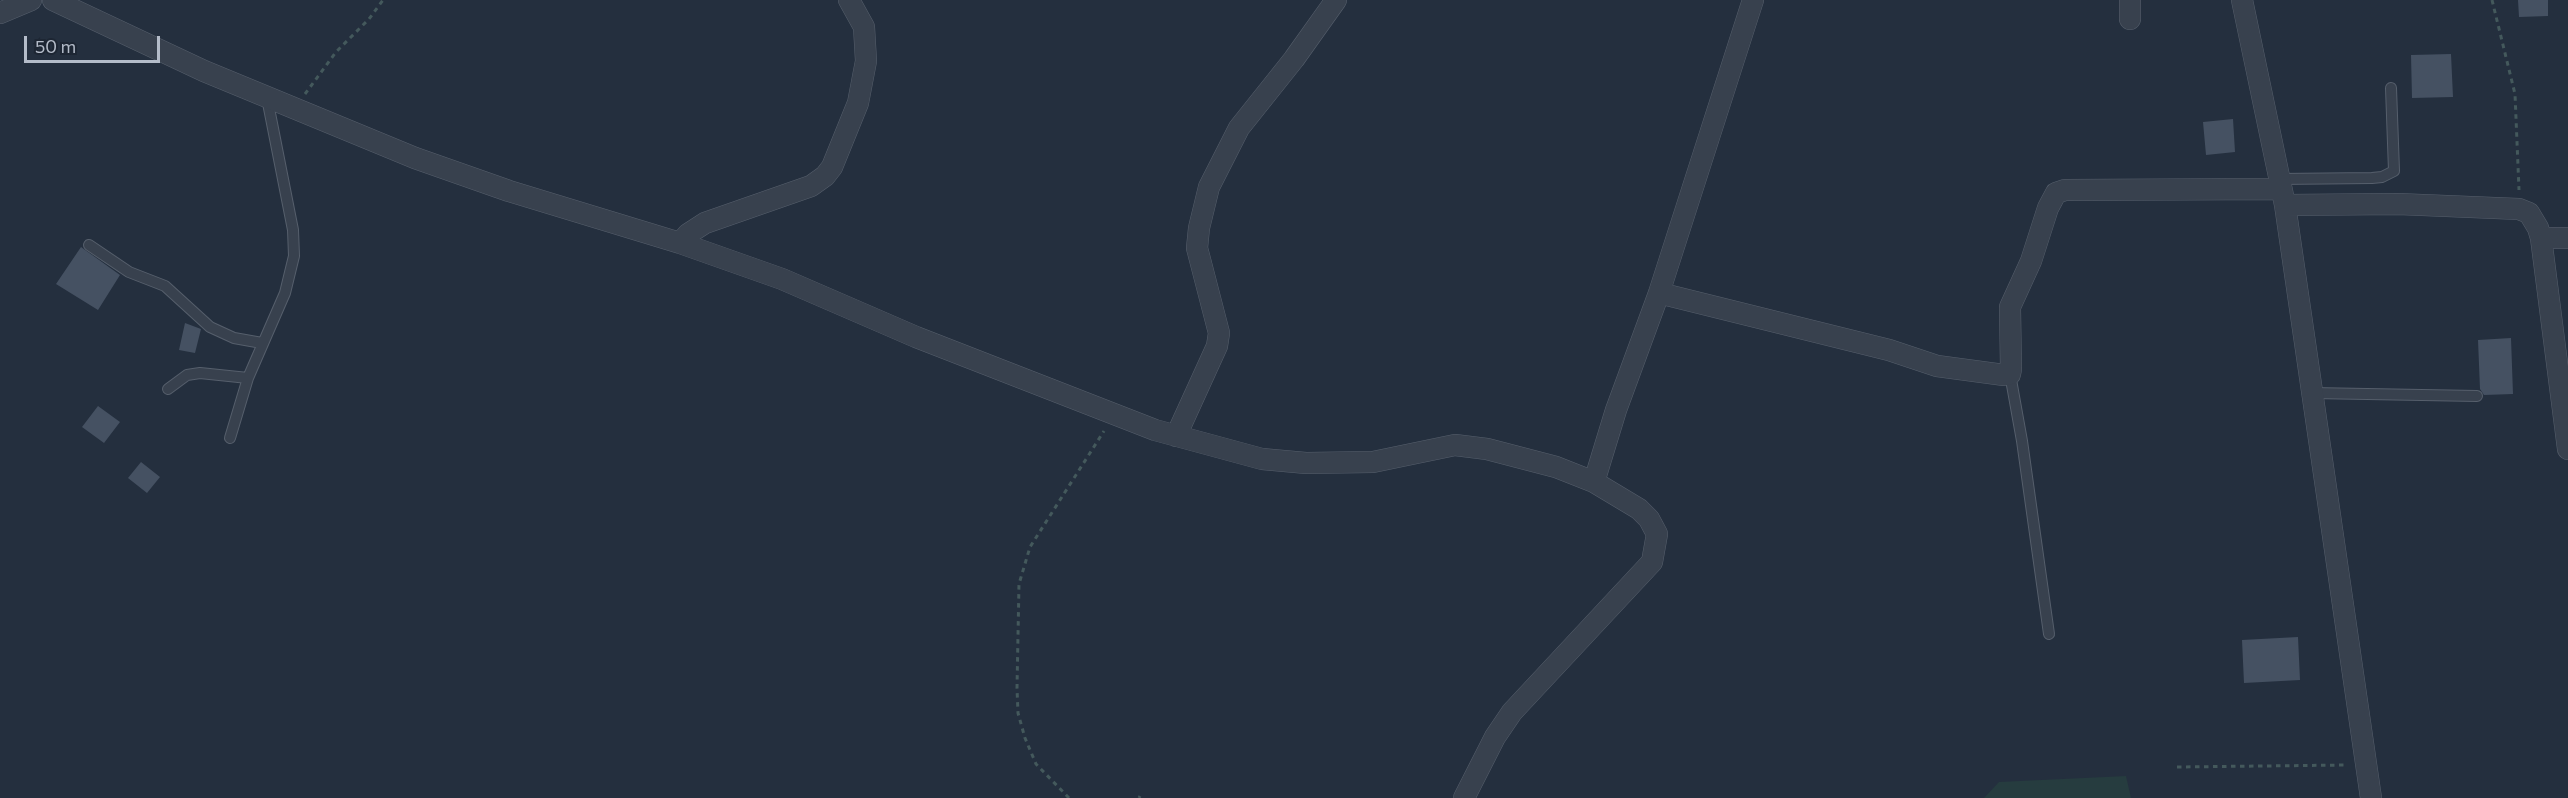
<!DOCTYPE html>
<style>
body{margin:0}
#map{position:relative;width:2568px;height:798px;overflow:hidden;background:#242f3e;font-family:Commissioner,sans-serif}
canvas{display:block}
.scale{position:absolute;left:24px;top:36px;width:136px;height:27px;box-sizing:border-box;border:3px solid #b4bcc9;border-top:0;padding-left:8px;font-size:18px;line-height:21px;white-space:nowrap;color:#b4bcc9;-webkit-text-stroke:4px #1d2633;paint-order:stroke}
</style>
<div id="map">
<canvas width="2568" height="798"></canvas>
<div class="scale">50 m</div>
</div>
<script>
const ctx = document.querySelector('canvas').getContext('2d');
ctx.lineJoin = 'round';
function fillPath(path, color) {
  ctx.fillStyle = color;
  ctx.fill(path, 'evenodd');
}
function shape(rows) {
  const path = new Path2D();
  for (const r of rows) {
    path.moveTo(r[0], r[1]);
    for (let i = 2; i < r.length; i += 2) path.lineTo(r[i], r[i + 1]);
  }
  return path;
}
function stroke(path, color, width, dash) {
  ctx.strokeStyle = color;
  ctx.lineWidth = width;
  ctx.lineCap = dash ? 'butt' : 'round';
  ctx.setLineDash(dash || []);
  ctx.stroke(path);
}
const green = shape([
 [2126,776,2131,798,1984,798,1999,782]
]);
const building = shape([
 [2518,0,2548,0,2548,16,2519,17],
 [2451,54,2453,97,2412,98,2411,55],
 [2233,119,2235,152,2206,155,2203,122],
 [81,247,120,275,98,310,56,284],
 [185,323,201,329,195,353,179,350],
 [2511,338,2513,394,2484,395,2480,389,2478,340],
 [98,406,120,422,104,443,82,427],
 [141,462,160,477,147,493,128,478],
 [2298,637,2300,680,2244,683,2242,640]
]);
const path = shape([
 [2492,0,2515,94,2519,190],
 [305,94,336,52,369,19,383,0],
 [2177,767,2348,765],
 [1069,798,1036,764,1025,738,1018,713,1017,688,1019,584,1030,547,1104,431],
 [1139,798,1140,796]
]);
const service = shape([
 [2279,179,2372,178,2382,177,2394,171,2391,88],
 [89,245,129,272,165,286,210,327,234,338,262,343],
 [2010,374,2022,441,2049,634],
 [168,389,187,375,200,373,248,378],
 [2312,393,2477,396],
 [230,438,248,378,285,293,294,256,293,230,267,98]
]);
const minor = shape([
 [53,0,204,71,415,158,509,191,680,243,782,279,916,337,1155,430,1262,459,1306,463,1373,462,1455,445,1487,449,1556,467,1594,482,1639,509,1649,519,1657,534,1652,562,1512,712,1495,737,1464,798],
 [2130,0,2130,19],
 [2242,0,2285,205,2371,798],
 [0,13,31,0],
 [2285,205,2398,204,2519,209,2529,213,2538,228,2541,238,2568,449],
 [2541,238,2568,238],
 [680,243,688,234,705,223,811,186,825,176,832,167,858,103,866,61,864,27,849,0],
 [1659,293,1889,350,1937,366,2004,375,2010,374,2011,369,2010,307,2031,261,2048,208,2056,193,2065,190,2281,189],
 [1176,436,1217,346,1219,333,1197,248,1199,228,1209,187,1239,128,1294,59,1336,0],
 [1594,482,1616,410,1659,293,1753,0]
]);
fillPath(green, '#263c3f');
fillPath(building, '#455162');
stroke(service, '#565f6c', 12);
stroke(minor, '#565f6c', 22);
stroke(path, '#44595c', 3, [4.5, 4.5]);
stroke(service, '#38414e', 10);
stroke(minor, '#38414e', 21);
</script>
